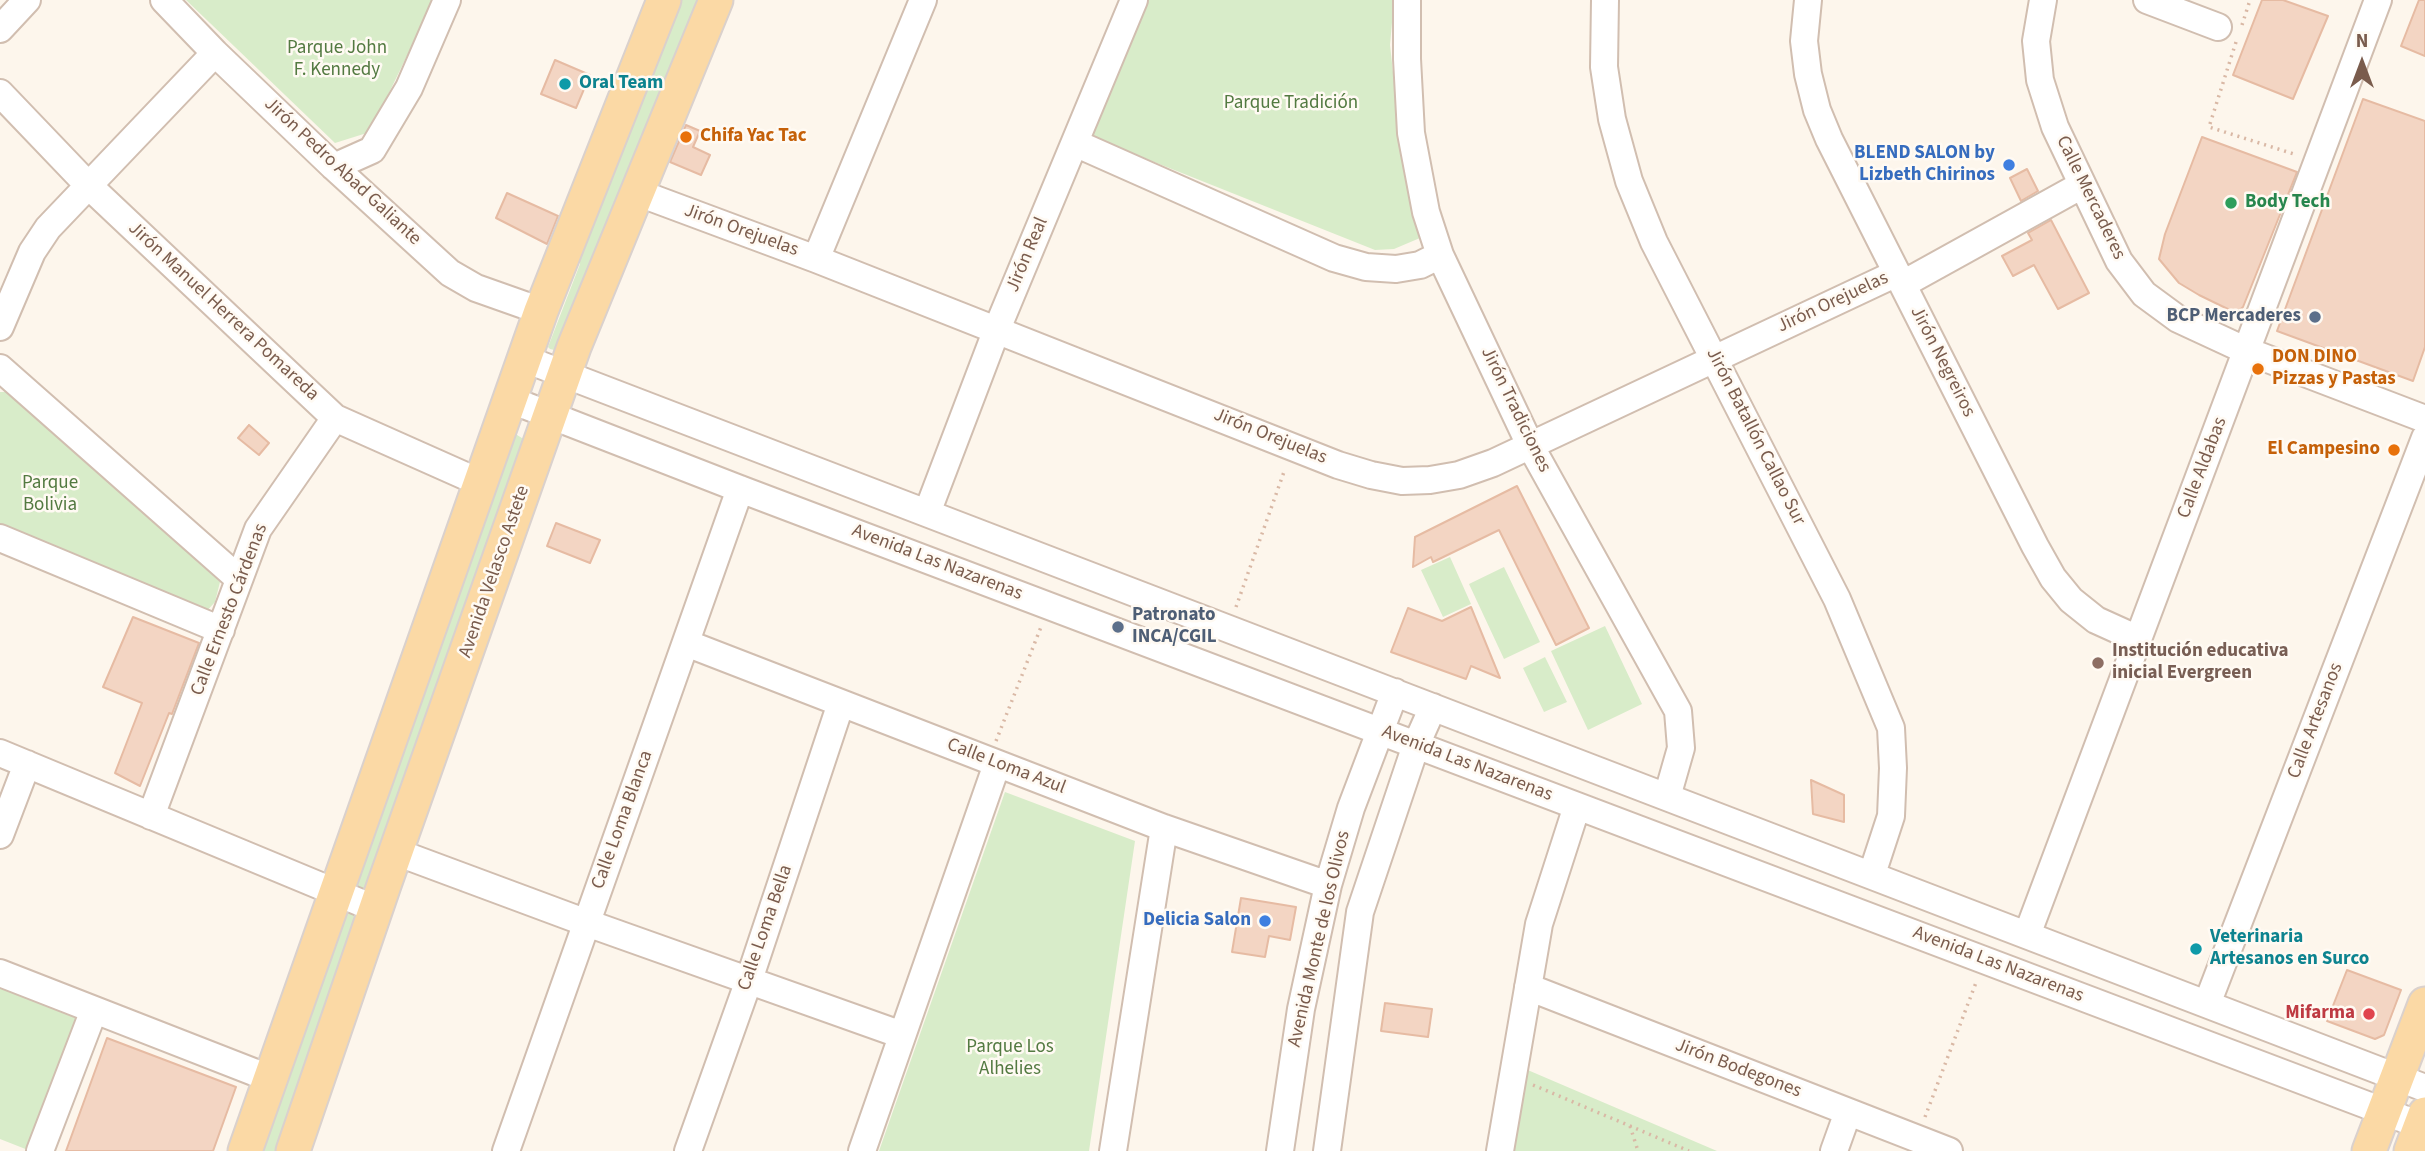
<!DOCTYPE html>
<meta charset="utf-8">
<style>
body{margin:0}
#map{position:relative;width:2425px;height:1151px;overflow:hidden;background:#fdf6ec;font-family:"Source Sans 3",sans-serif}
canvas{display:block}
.north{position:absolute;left:2327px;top:28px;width:70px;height:70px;-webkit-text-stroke:5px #fffaf3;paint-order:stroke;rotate:0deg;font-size:19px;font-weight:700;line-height:28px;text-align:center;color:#7a5c4d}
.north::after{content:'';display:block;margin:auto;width:24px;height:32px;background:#7a5c4d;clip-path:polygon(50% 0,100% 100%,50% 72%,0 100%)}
</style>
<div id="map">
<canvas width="2425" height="1151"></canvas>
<div class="north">N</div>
</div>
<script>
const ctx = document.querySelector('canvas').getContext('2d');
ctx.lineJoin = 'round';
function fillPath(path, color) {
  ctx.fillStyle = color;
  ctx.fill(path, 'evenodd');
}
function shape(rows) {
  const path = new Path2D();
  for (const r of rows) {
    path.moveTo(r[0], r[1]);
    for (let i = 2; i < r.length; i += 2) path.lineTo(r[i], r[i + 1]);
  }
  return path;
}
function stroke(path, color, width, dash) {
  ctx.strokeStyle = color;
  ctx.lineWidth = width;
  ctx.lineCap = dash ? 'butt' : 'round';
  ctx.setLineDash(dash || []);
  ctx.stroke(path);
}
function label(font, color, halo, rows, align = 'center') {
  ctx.font = font + ' "Source Sans 3",sans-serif';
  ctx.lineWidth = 5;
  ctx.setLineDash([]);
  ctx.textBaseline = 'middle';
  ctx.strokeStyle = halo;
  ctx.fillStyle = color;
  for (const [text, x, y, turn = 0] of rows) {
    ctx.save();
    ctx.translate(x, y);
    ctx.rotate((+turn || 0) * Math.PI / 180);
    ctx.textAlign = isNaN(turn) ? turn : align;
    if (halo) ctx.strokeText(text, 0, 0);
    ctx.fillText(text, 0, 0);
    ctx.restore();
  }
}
const green = shape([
 [186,0,434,0,370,132,335,143],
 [677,0,702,0,559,351,550,349,548,347,580,264,580,243],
 [1140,0,1394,0,1390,45,1396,99,1427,235,1394,249,1375,250,1084,134],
 [0,392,12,392,220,582,215,602,204,614,0,529],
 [514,433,525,440,369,891,354,891],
 [1450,557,1471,604,1443,617,1421,570],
 [1504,567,1540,642,1504,659,1469,584],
 [1605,626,1642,704,1588,730,1551,651],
 [1545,657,1567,702,1544,712,1523,668],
 [1005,792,1135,841,1089,1151,879,1151],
 [345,912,354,913,359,921,278,1151,256,1151],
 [0,984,78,1016,28,1150,0,1139],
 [1523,1068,1717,1151,1508,1151]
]);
const building = shape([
 [2262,0,2283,0,2328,16,2293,99,2233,75,2262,0],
 [2419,0,2425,0,2425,56,2401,46,2419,0],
 [555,60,590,75,576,108,541,94,555,60],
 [2363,99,2425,121,2425,347,2413,381,2277,331,2363,99],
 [686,125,700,131,693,147,710,155,701,175,670,162,686,125],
 [2202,137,2297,172,2243,307,2236,313,2199,295,2179,283,2159,259,2165,234,2202,137],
 [2027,169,2038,191,2021,201,2010,178,2027,169],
 [507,193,558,216,547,244,496,218,507,193],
 [2051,220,2089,293,2058,309,2034,265,2013,276,2002,256,2032,240,2028,233,2051,220],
 [249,425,269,443,259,455,238,438,249,425],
 [1517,486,1589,628,1556,645,1499,530,1433,562,1431,557,1413,567,1415,537,1517,486],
 [556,523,600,540,590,563,547,546,556,523],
 [1471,607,1500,678,1471,666,1466,679,1391,652,1408,608,1442,621,1471,607],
 [133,617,199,643,172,714,169,713,140,786,115,773,142,703,103,687,133,617],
 [1811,780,1844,795,1844,822,1813,814,1811,780],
 [1241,898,1296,907,1290,940,1269,936,1265,957,1232,952,1241,898],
 [2347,970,2401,990,2384,1035,2375,1039,2327,1021,2347,970],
 [1385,1003,1432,1009,1428,1037,1381,1031,1385,1003],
 [107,1038,236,1087,213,1151,66,1151,107,1038]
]);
const path = shape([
 [2242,25,2250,0],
 [2236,42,2209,127,2297,155],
 [1236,607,1285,469],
 [996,741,1041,627],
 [1533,1085,1689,1151],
 [1925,1117,1977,980],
 [1630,1126,1638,1151]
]);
const minor = shape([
 [164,0,215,53,334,167,450,273,476,288,541,311],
 [1407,0,1407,59,1411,133,1426,212,1440,255,1530,445,1678,711,1681,748,1667,797],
 [1605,0,1604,67,1612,119,1629,181,1654,242,1837,599,1891,728,1893,768,1891,816,1872,874],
 [1808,0,1804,41,1808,74,1817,110,1829,139,2035,546,2053,578,2071,600,2096,620,2138,639],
 [2043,0,2036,41,2040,80,2055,127,2119,261,2144,294,2178,319,2247,351,2425,419],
 [2147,0,2218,27],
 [0,29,27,0],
 [0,93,89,186,335,418,481,483],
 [1075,143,1334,258,1366,267,1396,269,1420,265,1440,255],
 [334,167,372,150,409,88,447,0],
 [636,192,816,259,1338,465,1371,475,1402,481,1430,480,1459,475,1493,463,1897,273],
 [816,259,923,0],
 [1903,284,2082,185],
 [0,327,32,252,48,228,215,53],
 [525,359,2425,1088],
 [0,368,239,579],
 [511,400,740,489,2425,1127],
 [927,513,997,329,1134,0],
 [0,538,221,630],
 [686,643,1164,828,1328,885],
 [0,753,376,909],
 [151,816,258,529,335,418],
 [0,835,27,764],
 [396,852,587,923,902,1035],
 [2027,935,2378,0],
 [0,973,269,1078],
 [1528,987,1949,1151],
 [2207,1004,2425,438],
 [40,1151,94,1010],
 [506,1151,740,489],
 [688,1151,749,980,841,703],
 [862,1151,997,764],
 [1113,1151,1164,828],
 [1280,1151,1301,1009,1328,885,1351,808,1395,692],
 [1327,1151,1360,912,1416,745,1433,707],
 [1500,1151,1539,924,1577,806],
 [1834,1151,1848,1112]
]);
const major = shape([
 [245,1151,541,311,664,0],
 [293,1151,384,885,574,347,716,0],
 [2369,1151,2425,1004],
 [2411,1151,2425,1114]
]);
const markers = [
 [565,84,7,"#0f9aa8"],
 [686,137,7,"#e8710a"],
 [2009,165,7,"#3f7fe0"],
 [2231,203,7,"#2e9e5b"],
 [2315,317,7,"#5c6f8a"],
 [2258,369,7,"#e8710a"],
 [2394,450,7,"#e8710a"],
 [1118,627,7,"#5c6f8a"],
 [2098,663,7,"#8d6e63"],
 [1265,921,7,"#3f7fe0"],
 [2196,949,7,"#0f9aa8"],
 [2369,1014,7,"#e0444e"]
];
const parkNames = [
 ["Parque John",337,49],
 ["F. Kennedy",337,71],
 ["Parque Tradición",1291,104],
 ["Parque",50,484],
 ["Bolivia",50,506],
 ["Parque Los",1010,1048],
 ["Alhelies",1010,1070]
];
const cultureNames = [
 ["Oral Team",579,84],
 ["Veterinaria",2210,938],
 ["Artesanos en Surco",2210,960]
];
const foodNames = [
 ["Chifa Yac Tac",700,137],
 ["DON DINO",2272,358],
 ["Pizzas y Pastas",2272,380],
 ["El Campesino",2380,450,"right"]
];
const shopNames = [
 ["BLEND SALON by",1995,154],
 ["Lizbeth Chirinos",1995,176],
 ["Delicia Salon",1251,921]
];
const streetNames = [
 ["Jirón Pedro Abad Galiante",342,172,43],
 ["Calle Mercaderes",2090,198,64],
 ["Jirón Orejuelas",741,231,20],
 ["Jirón Real",1028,255,-67],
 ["Jirón Orejuelas",1833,303,-25],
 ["Jirón Manuel Herrera Pomareda",223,312,43],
 ["Jirón Negreiros",1942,362,63],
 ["Jirón Tradiciones",1515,410,64],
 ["Jirón Orejuelas",1270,437,22],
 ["Jirón Batallón Callao Sur",1755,437,63],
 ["Calle Aldabas",2203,468,-69],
 ["Avenida Las Nazarenas",937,563,21],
 ["Avenida Velasco Astete",495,572,-71],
 ["Calle Ernesto Cárdenas",230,610,-69],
 ["Calle Artesanos",2316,721,-69],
 ["Avenida Las Nazarenas",1467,764,21],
 ["Calle Loma Azul",1006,767,21],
 ["Calle Loma Blanca",623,820,-70],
 ["Calle Loma Bella",766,928,-71],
 ["Avenida Monte de los Olivos",1320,939,-77],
 ["Avenida Las Nazarenas",1998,965,21],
 ["Jirón Bodegones",1738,1069,21]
];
const leisureNames = [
 ["Body Tech",2245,203]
];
const serviceNames = [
 ["BCP Mercaderes",2301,317],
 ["Patronato",1132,616,"left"],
 ["INCA/CGIL",1132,638,"left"]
];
const educationNames = [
 ["Institución educativa",2112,652],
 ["inicial Evergreen",2112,674]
];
const healthNames = [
 ["Mifarma",2355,1014]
];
fillPath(green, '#d8ecc9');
fillPath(building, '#f3d5c3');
stroke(building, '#e6bba3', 2);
stroke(minor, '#d1beb0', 30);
stroke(major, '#dad1cd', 37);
stroke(path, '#d9b8a5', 3.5, [2, 5]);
stroke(minor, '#fff', 26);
stroke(major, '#fbd9a5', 33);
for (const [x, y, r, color] of markers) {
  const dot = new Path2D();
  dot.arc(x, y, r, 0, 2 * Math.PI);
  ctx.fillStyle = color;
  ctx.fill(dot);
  stroke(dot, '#fffaf3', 2.5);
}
label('19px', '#537a41', '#fffaf3', parkNames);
label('bold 19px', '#0d838f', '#fffaf3', cultureNames, 'left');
label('bold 19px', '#c56008', '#fffaf3', foodNames, 'left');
label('bold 19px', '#366cbe', '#fffaf3', shopNames, 'right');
label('19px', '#7a5c4d', '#fffaf3', streetNames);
label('bold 19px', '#27864d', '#fffaf3', leisureNames, 'left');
label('bold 19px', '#4e5e75', '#fffaf3', serviceNames, 'right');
label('bold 19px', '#785e54', '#fffaf3', educationNames, 'left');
label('bold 19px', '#be3a42', '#fffaf3', healthNames, 'right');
</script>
